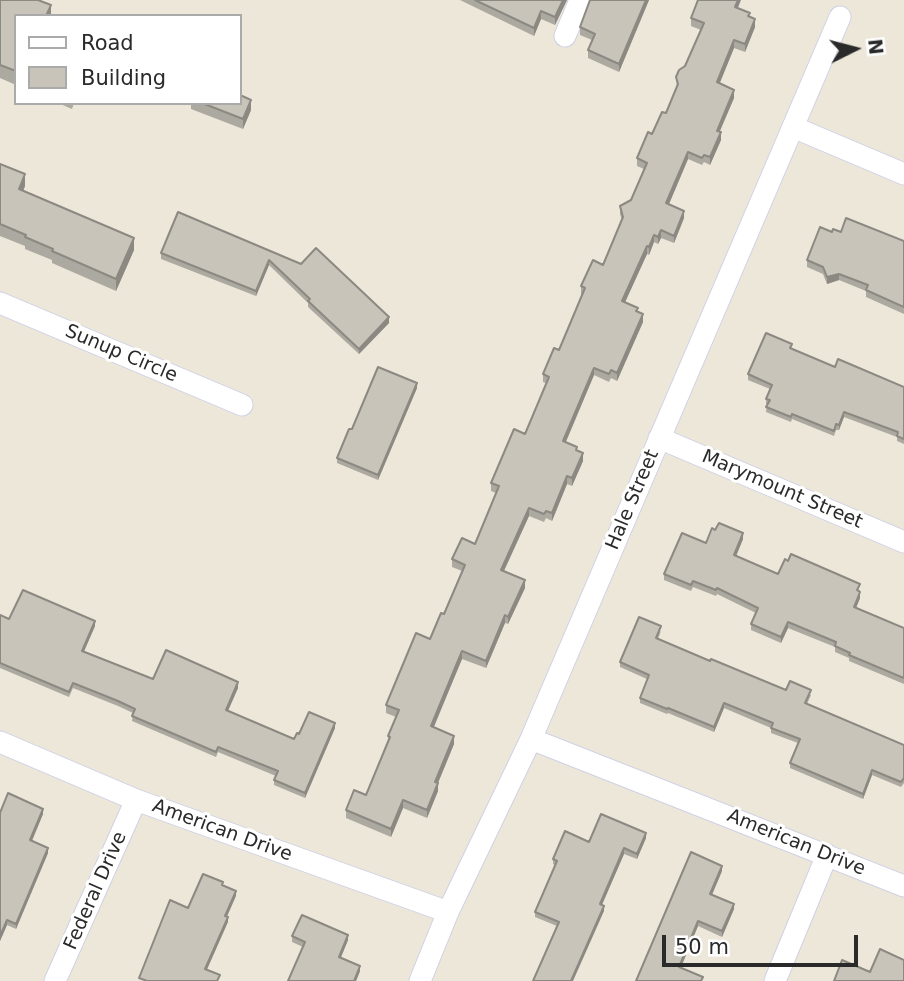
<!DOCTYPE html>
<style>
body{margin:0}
#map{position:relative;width:904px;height:981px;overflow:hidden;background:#ede7da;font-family:"DejaVu Sans",sans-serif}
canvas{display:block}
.legend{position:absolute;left:14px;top:14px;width:228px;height:91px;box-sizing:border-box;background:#fff;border:2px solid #aaa;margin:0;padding:9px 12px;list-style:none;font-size:21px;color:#2a2a2a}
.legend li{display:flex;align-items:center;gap:14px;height:35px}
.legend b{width:35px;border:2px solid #aaa}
.north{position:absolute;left:820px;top:14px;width:70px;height:70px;-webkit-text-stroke:5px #fff;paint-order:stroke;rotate:84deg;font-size:19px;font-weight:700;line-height:28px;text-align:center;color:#2a2a2a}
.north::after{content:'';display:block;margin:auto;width:24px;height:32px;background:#2a2a2a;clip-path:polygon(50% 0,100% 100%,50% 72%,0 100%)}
.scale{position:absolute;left:662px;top:935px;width:196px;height:32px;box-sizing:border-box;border:4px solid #2a2a2a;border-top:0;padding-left:9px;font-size:21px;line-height:24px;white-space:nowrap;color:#2a2a2a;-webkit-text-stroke:5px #fff;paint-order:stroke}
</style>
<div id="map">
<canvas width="904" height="981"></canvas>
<ul class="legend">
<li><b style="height:9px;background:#fff"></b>Road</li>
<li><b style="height:19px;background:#c8c4ba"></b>Building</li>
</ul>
<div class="north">N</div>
<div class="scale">50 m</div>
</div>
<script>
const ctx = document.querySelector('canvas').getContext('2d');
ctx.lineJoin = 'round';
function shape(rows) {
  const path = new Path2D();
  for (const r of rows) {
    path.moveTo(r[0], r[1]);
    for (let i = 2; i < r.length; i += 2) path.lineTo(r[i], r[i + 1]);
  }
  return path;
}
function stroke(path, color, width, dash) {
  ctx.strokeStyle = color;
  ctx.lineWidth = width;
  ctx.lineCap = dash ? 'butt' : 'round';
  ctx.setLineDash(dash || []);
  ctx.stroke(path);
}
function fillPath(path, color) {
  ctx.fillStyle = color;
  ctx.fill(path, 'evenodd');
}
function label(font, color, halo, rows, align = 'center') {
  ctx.font = font + ' "DejaVu Sans",sans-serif';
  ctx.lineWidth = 6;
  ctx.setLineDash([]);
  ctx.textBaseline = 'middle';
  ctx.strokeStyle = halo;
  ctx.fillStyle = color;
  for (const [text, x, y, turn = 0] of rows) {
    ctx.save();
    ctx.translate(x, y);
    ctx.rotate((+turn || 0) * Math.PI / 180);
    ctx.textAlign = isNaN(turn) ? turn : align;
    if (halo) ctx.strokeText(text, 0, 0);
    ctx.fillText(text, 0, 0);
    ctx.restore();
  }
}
const street = shape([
 [565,36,580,0],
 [793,127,904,174],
 [0,303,242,405],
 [659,438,904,542],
 [531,739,904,886],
 [0,742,136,800,448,912],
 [55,981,136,800],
 [420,981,448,912,531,739,840,17],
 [775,981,827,855]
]);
const wall = shape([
 [0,0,51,16,16,16,16,85,0,78],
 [460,0,567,0,555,25,541,19,534,36],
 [590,0,649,0,619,72,588,58,588,50,592,40,580,35,580,27],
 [738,8,750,17,755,27,745,52,734,48,719,84,734,98,719,132,721,140,710,165,704,162,702,165,688,159,669,204,684,218,674,243,661,238,658,244,654,242,649,255,647,254,625,302,638,311,643,322,617,381,611,378,609,382,594,375,566,442,577,451,583,461,572,486,567,484,552,521,546,518,544,522,529,516,504,571,525,588,508,624,505,623,486,668,462,659,433,727,454,744,438,783,438,791,427,818,403,808,391,837,346,818,346,810,366,795,388,742,388,736,396,717,386,713,386,705,430,639,444,614,462,571,452,567,452,559,475,544,496,493,491,491,491,483,525,434,546,383,543,382,543,374,559,350,583,295,581,294,581,286,603,265,622,220,620,214,620,206,631,200,644,169,637,166,637,158,666,113,677,87,676,77,685,66,701,30,691,26,691,18],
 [58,103,74,103,72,109],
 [191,103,240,103,251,110,243,129,191,109],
 [0,164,25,186,23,191,134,250,116,291,52,263,52,260,25,249,25,246,0,236],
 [178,212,389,323,359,354,308,307,308,303,269,265,256,296,161,259,161,253],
 [832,232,841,232,904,241,904,314,866,297,866,291,839,280,827,284,823,274,807,267,807,260],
 [792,349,835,367,904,387,904,444,897,441,897,437,844,417,839,430,836,430,834,436,792,419,791,422,766,412,767,404,766,404,766,399,770,389,748,380,748,374],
 [417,388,378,480,337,463,337,458,352,429],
 [715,530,743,539,736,556,778,574,860,590,860,598,856,608,904,628,904,684,849,661,849,658,835,652,835,647,788,628,781,643,751,630,751,624,756,613,717,594,716,596,693,587,691,591,664,580,664,574,706,543],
 [0,615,9,619,95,626,84,651,153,679,238,688,228,711,294,739,299,734,335,728,305,798,274,785,274,780,276,776,218,752,216,757,132,721,133,713,118,706,73,688,69,697,0,668],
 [661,631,658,639,710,661,786,690,811,695,807,704,904,745,904,783,901,787,872,775,863,799,790,768,790,763,798,743,771,733,771,728,724,708,714,732,668,713,667,714,640,703,640,698,647,679,620,667,620,662],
 [0,813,43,814,32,841,48,853,16,929,7,925,0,941],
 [646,838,637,859,624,854,602,905,604,911,552,939,557,926,535,917,535,912,555,865,553,864,553,859,589,842],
 [722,871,712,895,734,909,722,937,698,926,681,967,703,981,636,981],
 [292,936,348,940,341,957,360,971,356,981,288,981,303,947,292,942]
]);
const shadedWall = shape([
 [563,0,567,0,555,25,555,17],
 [646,0,649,0,619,72,619,64],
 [738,0,741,0,735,15,735,7],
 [51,5,51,16,46,16],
 [541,11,541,19,534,36,534,28],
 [755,19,755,27,745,52,745,44],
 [734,40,734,48,717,90,717,82],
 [734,90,734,98,717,138,717,131],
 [251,100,251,110,243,129,243,119],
 [721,132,721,140,710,165,710,157],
 [688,152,688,159,666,211,666,203],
 [25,174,25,186,19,201,19,189],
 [684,211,684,218,674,243,674,236],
 [661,230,661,238,658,244,658,237],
 [654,235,654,242,649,255,649,247],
 [134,238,134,250,116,291,116,279],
 [647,246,647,254,622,309,622,301],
 [269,260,269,265,256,296,256,291],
 [839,274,839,280,827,284,827,277],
 [643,314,643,322,617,381,617,373],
 [389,317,389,323,359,354,359,349],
 [594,368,594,375,563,448,563,441],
 [417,383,417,388,378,480,378,475],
 [844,412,844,417,839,430,839,425],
 [583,453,583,461,572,486,572,478],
 [567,476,567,484,552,521,552,513],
 [529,508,529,516,501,577,501,570],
 [743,533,743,539,734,561,734,555],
 [525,580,525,588,508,624,508,617],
 [860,592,860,598,854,613,854,607],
 [505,615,505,623,486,668,486,661],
 [95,621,95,626,82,656,82,651],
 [788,622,788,628,781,643,781,637],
 [462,651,462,659,431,734,431,726],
 [238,682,238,688,226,715,226,710],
 [724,703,724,708,714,732,714,727],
 [335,723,335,728,305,798,305,793],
 [454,736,454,744,435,790,435,782],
 [872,770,872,775,863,799,863,794],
 [438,783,438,791,427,818,427,810],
 [403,800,403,808,391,837,391,829],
 [43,809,43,814,30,845,30,840],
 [646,833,646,838,637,859,637,854],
 [48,848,48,853,16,929,16,924],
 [624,848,624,854,600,909,600,904],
 [722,866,722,871,710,899,710,894],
 [236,891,236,896,225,921,225,916],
 [734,904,734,909,722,937,722,931],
 [604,906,604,911,573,981,571,981],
 [228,917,228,922,205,974,205,969],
 [7,920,7,925,0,941,0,936],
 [698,921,698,926,679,972,679,967],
 [348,935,348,940,339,962,339,957],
 [360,966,360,971,356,981,354,981]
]);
const building = shape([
 [0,0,38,0,51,5,46,16,16,16,16,71,0,65,0,0],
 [475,0,563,0,555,17,541,11,534,28,475,0],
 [590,0,646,0,619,64,588,50,595,34,580,27,590,0],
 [698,0,738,0,735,7,750,13,748,16,755,19,745,44,734,40,717,82,734,90,717,131,721,132,710,157,704,155,702,158,688,152,666,203,684,211,674,236,661,230,658,237,654,235,649,247,647,246,622,301,638,308,636,311,643,314,617,373,611,370,609,374,594,368,563,441,577,447,576,450,583,453,572,478,567,476,552,513,546,511,544,514,529,508,501,570,525,580,508,617,505,615,486,661,462,651,431,726,454,736,435,782,438,783,427,810,403,800,391,829,346,810,354,790,366,795,390,737,388,736,399,710,386,705,416,633,430,639,441,613,444,614,465,565,452,559,462,538,475,544,499,486,491,483,514,429,525,434,549,377,543,374,554,348,559,350,585,288,581,286,593,260,603,265,623,217,620,206,631,200,647,163,637,158,648,132,652,134,662,112,666,113,678,84,676,77,679,70,685,66,704,23,691,18,698,0],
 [240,95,251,100,243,119,202,103,240,103,240,95],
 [0,164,25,174,19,189,134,238,116,279,52,251,53,249,25,237,26,235,0,224,0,164],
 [178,212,301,264,316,248,389,317,359,349,308,301,310,299,269,260,256,291,161,253,178,212],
 [846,218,904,241,904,307,866,290,868,285,839,274,827,277,823,267,807,260,820,227,832,232,833,229,841,232,846,218],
 [766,333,792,344,790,348,835,367,838,359,904,387,904,439,897,436,898,432,844,412,839,425,836,424,834,431,792,414,791,417,766,407,770,400,766,399,772,385,748,374,766,333],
 [378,367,417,383,378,475,337,458,349,429,352,429,378,367],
 [719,523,743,533,734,555,778,574,785,559,788,561,791,554,860,584,857,590,860,592,854,607,904,628,904,678,849,655,850,653,835,646,836,642,788,622,781,637,751,624,758,608,717,588,716,590,693,581,691,585,664,574,682,533,706,543,712,528,715,530,719,523],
 [23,590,95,621,82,651,153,679,166,650,238,682,226,710,294,739,297,733,299,734,309,712,335,723,305,793,274,780,278,771,218,747,216,752,132,716,135,709,118,701,73,683,69,692,0,663,0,615,9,619,23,590],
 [639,617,661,626,656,638,710,661,711,659,786,690,790,681,811,690,805,703,904,745,904,778,901,782,872,770,863,794,790,763,800,739,771,728,773,723,724,703,714,727,668,708,667,709,640,698,649,675,620,662,639,617],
 [8,793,43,809,30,840,48,848,16,924,7,920,0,936,0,813,8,793],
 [601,814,646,833,637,854,624,848,600,904,604,906,571,981,533,981,559,922,535,912,557,861,553,859,565,831,589,842,601,814],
 [691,852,722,866,710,894,734,904,722,931,698,921,679,967,703,977,701,981,636,981,691,852],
 [203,874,223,882,222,885,236,891,225,916,228,917,205,969,220,975,217,981,147,981,139,978,170,900,188,908,203,874],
 [302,915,348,935,339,957,360,966,354,981,288,981,305,942,292,936,302,915],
 [880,949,904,960,904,981,834,981,842,960,870,972,880,949]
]);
const streetNames = [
 ["Sunup Circle",121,354,23],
 ["Marymount Street",782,490,23],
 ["Hale Street",633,500,-67],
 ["American Drive",222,831,20],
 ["American Drive",796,843,22],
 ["Federal Drive",96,891,-66]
];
stroke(street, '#cfd1e4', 23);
stroke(street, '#fff', 21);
fillPath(wall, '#aca9a0');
fillPath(shadedWall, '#8c8982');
fillPath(building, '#c8c4ba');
stroke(building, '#8c8982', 2);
label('19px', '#2a2a2a', '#fff', streetNames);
</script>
